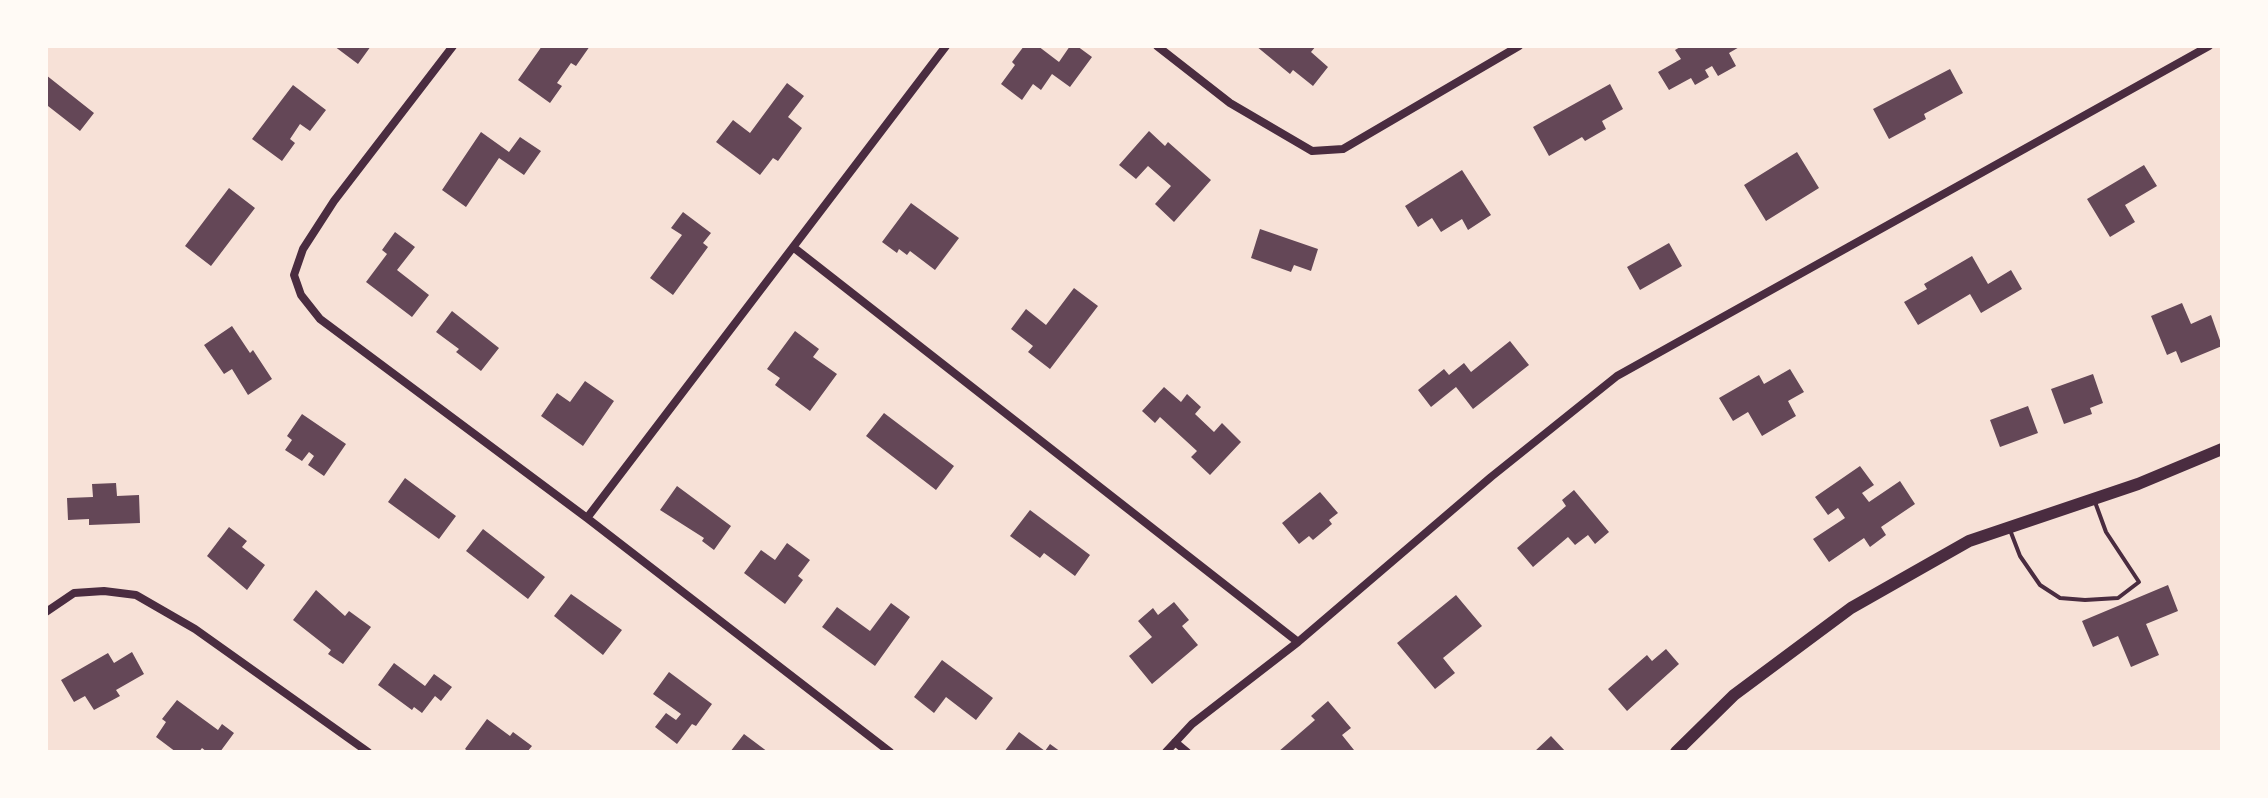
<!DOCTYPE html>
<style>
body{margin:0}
#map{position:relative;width:2268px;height:798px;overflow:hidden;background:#f7e1d7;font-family:Karla,sans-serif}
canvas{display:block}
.frame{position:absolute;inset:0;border:48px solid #fffaf5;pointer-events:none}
</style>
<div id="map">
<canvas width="2268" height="798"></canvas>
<div class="frame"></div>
</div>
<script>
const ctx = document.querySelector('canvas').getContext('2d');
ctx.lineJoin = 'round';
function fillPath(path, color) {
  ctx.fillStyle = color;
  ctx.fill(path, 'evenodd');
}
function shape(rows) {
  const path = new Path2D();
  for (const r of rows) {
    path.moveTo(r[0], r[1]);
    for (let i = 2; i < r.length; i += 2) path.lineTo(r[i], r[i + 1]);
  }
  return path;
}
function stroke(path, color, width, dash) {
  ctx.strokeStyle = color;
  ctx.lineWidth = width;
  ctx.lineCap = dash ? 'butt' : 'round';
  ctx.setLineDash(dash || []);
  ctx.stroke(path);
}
const building = shape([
 [334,46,371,46,358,64],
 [542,46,590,46,576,66,571,63,557,83,562,86,550,103,518,80],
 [1024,46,1038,46,1059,62,1070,46,1077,46,1092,57,1070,87,1052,74,1041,90,1033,84,1022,100,1001,84,1015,65,1012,62],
 [1256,46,1316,46,1311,52,1328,67,1313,86,1293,70,1290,74],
 [1682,46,1741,46,1729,53,1736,66,1718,76,1712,66,1705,70,1709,77,1695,85,1691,78,1669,90,1658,72,1681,59,1675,50],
 [1950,69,1963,93,1924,114,1926,119,1889,139,1873,109],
 [46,75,94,113,80,131,48,106,46,109],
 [787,83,804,96,788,117,802,128,778,161,773,158,760,175,716,142,733,120,750,133],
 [1610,84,1623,109,1602,121,1606,129,1585,141,1582,137,1549,156,1533,127],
 [293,85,326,110,310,131,300,124,290,139,295,143,282,161,252,139],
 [1149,131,1165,146,1168,142,1211,180,1174,222,1155,204,1171,186,1148,166,1136,179,1119,165],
 [481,132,509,152,520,137,541,151,524,175,499,158,466,207,442,190],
 [1797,152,1819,188,1766,221,1744,185],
 [2144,165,2157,186,2125,205,2135,222,2110,237,2087,199],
 [1462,170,1491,215,1468,230,1462,219,1441,232,1432,218,1418,227,1405,206],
 [229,188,255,208,211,266,185,246],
 [911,203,959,238,935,270,910,251,907,255,899,249,897,253,882,242],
 [683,212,711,233,703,243,708,247,673,295,650,278,682,235,671,228],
 [1260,229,1318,249,1311,271,1294,265,1291,272,1251,258],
 [395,232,415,247,397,270,429,295,412,317,366,282,387,254,382,250],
 [1669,243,1682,266,1640,290,1627,267],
 [1972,256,1988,284,2011,270,2022,289,1981,313,1970,294,1918,325,1904,302,1927,289,1924,284],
 [1074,288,1098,306,1050,369,1028,352,1033,346,1011,329,1026,309,1046,325],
 [2182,303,2191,324,2211,315,2222,346,2181,363,2176,351,2167,355,2151,316],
 [452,311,499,348,481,371,456,352,459,349,436,332],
 [232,326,250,353,253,350,272,379,248,395,232,369,224,374,204,345],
 [795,331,819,349,813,357,837,374,810,411,775,385,780,378,767,369],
 [1510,341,1529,365,1473,409,1456,387,1431,407,1418,390,1444,369,1449,375,1464,363,1471,372],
 [1790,369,1804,392,1788,401,1796,416,1762,436,1748,412,1733,421,1719,398,1759,375,1764,384],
 [2093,374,2103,403,2090,408,2092,414,2064,424,2051,389],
 [585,381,614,401,583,446,541,416,557,393,570,402],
 [1164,387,1181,402,1187,394,1201,407,1195,414,1214,432,1222,423,1241,442,1210,475,1191,457,1197,451,1160,417,1155,423,1142,411],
 [2028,406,2038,433,2000,447,1990,420],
 [884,413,954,466,936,490,866,436],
 [302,414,346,444,324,476,308,465,314,456,309,452,302,461,285,450,292,440,287,436],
 [1860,466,1874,485,1862,493,1869,502,1900,481,1915,504,1881,527,1886,535,1870,547,1864,538,1829,562,1813,539,1845,518,1838,508,1828,515,1815,497],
 [405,478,456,516,439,539,388,502],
 [116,483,117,496,139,495,140,523,89,525,89,519,68,520,67,498,93,497,92,484],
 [677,486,731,526,714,550,702,541,704,538,660,510],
 [1574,490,1609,532,1595,544,1588,535,1575,545,1568,537,1533,567,1517,548,1566,506,1562,500],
 [1320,492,1338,513,1329,520,1332,524,1313,540,1309,536,1299,544,1282,523],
 [1030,510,1090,555,1075,576,1044,553,1040,558,1010,536],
 [229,527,247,541,242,547,265,565,247,590,207,556],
 [483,529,545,577,528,599,466,551],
 [787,543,810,560,798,576,803,580,785,604,744,573,761,550,775,560],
 [2168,585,2178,611,2146,624,2159,655,2131,667,2118,636,2093,647,2082,621],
 [316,590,345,616,349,611,371,627,343,664,328,654,331,650,293,620],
 [571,594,622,630,603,655,554,616],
 [1456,595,1482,626,1443,658,1455,673,1435,689,1397,643],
 [1174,602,1189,620,1182,626,1198,645,1152,684,1129,656,1152,637,1138,621,1153,608,1158,615],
 [891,603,910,617,875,666,822,627,837,607,870,631],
 [1666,649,1679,664,1627,711,1608,689,1647,655,1652,661],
 [132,652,144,674,116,690,120,696,94,710,85,696,74,702,61,680,108,653,114,663],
 [942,660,993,698,976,720,946,697,934,713,914,697],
 [394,663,425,686,434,674,452,687,441,701,435,696,422,713,414,707,412,710,378,685],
 [669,672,712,704,696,726,692,724,677,744,655,727,666,713,676,720,681,714,653,694],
 [177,700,218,730,222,724,234,733,220,752,207,752,202,748,199,752,176,752,156,737,166,722,162,719],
 [1328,701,1351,728,1342,735,1354,750,1351,752,1278,752,1315,720,1311,716],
 [487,719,510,736,513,732,532,746,527,752,469,752,465,749],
 [1019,732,1045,751,1050,744,1061,752,1004,752],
 [744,734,768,752,730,752],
 [1551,736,1566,752,1534,752]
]);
const service = shape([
 [2010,530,2020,556,2040,585,2060,598,2085,600,2118,598,2139,582,2106,532,2095,502]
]);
const minor = shape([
 [453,46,334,201,303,249,294,275,301,295,320,319,587,518,890,752],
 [1157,46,1230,103,1312,151,1343,149,1519,46],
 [793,247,1298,642],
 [587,518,946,46],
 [46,612,74,593,104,591,136,595,195,629,368,752],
 [1175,742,1187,752],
 [1166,752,1192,724,1298,642,1491,477,1617,376,2209,46]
]);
const secondary = shape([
 [1676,752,1734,695,1851,608,1969,541,2138,484,2222,449]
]);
fillPath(building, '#644757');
stroke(service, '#4a2c40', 4);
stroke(minor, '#4a2c40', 8);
stroke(secondary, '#4a2c40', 12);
</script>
